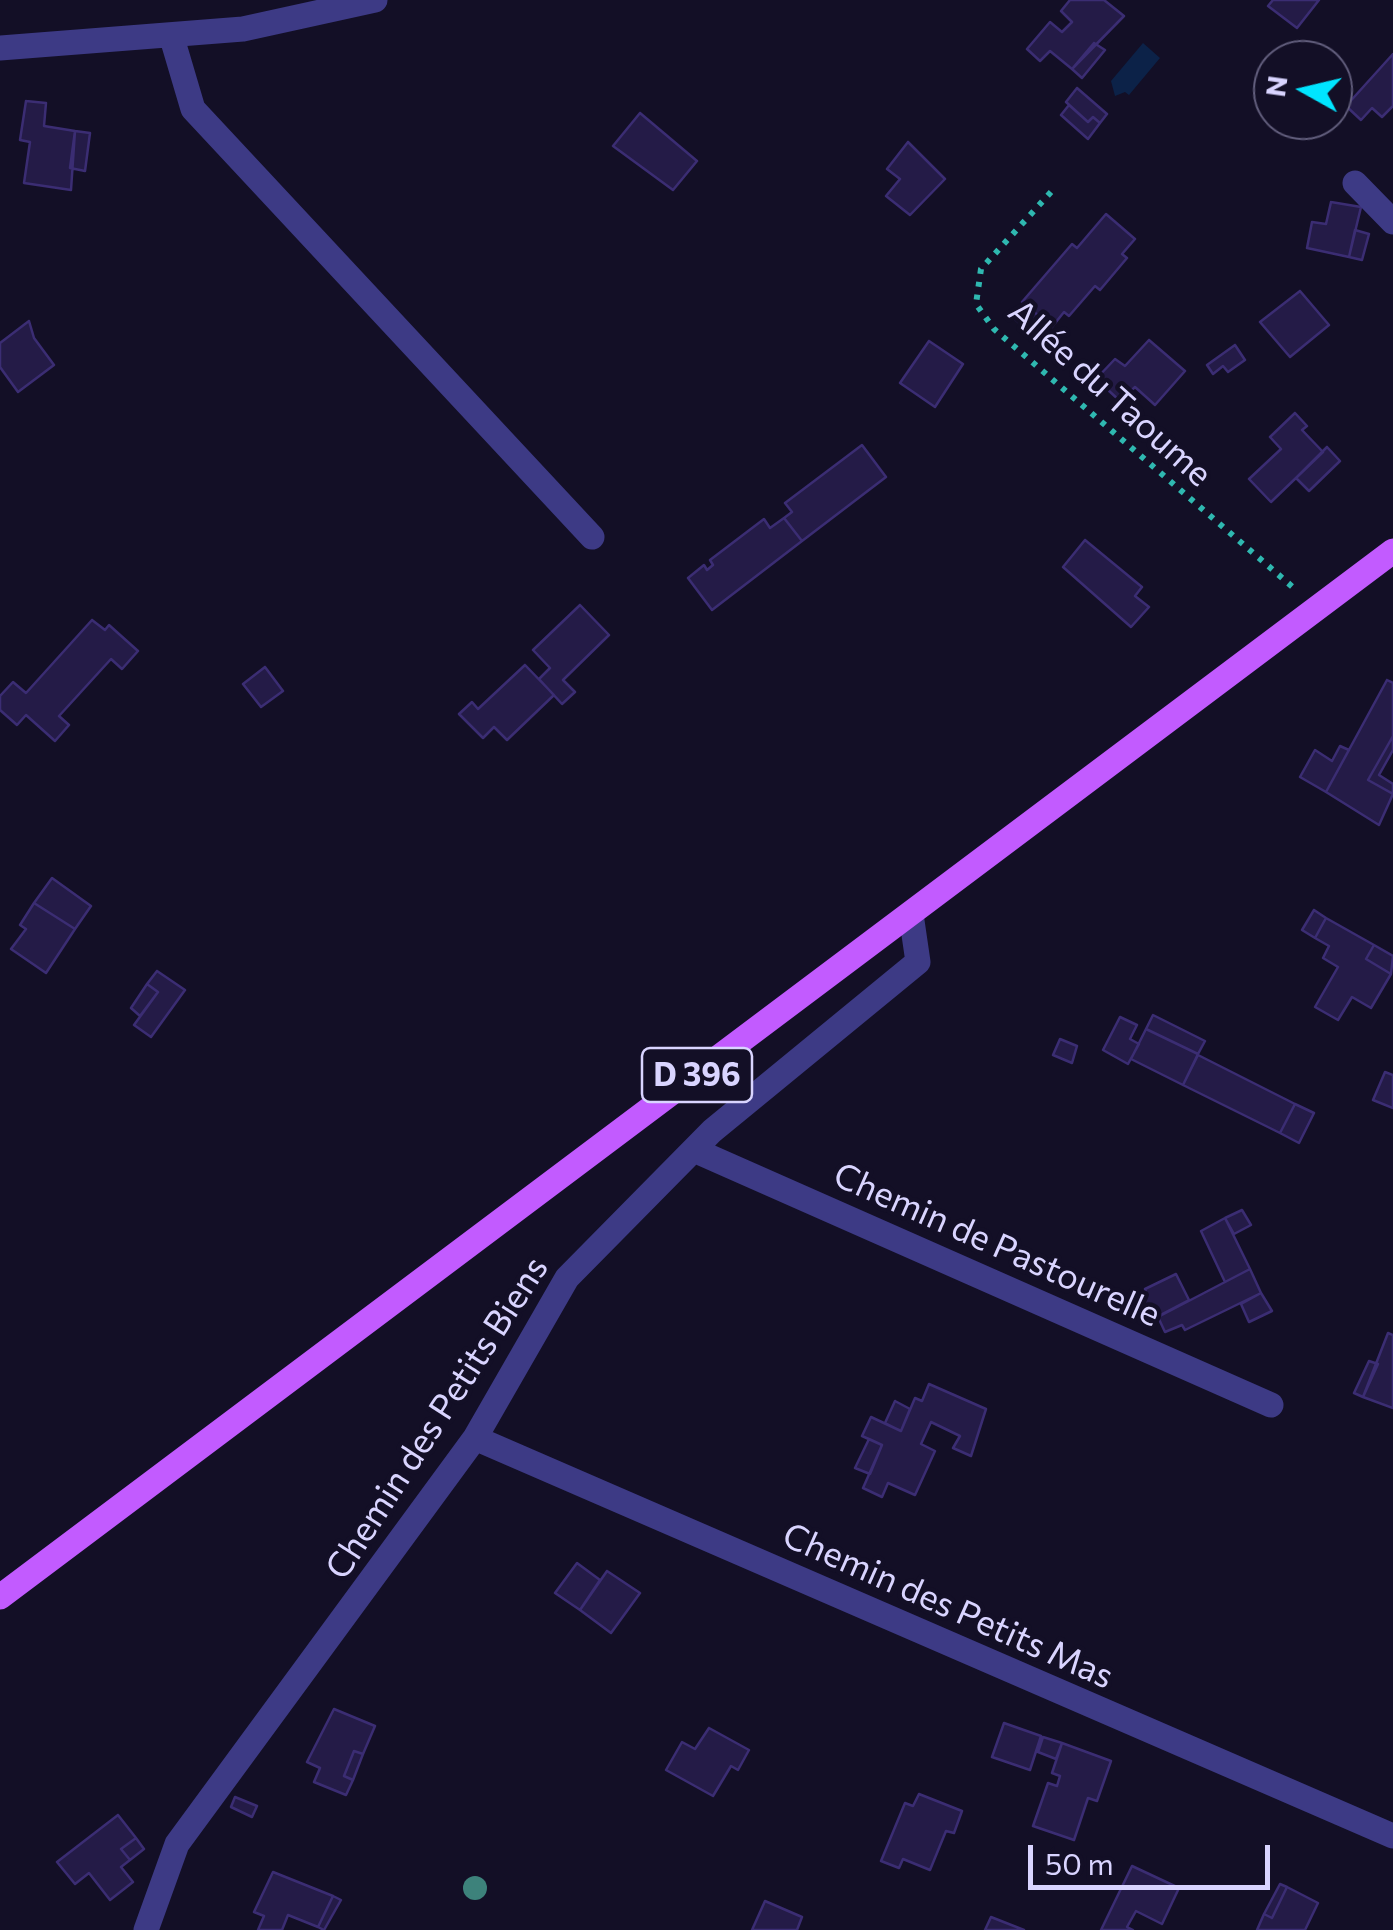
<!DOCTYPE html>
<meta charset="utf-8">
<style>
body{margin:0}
#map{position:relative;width:1393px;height:1930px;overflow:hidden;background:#130f26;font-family:Commissioner,sans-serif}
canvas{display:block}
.north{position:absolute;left:1253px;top:40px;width:100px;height:100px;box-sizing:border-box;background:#130f26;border:2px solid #625e7d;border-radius:50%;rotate:278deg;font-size:28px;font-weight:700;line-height:40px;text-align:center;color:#d9d4ff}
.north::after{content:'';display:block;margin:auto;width:35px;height:45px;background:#00e5ff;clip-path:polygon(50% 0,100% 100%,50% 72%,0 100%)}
.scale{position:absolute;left:1028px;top:1845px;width:242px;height:45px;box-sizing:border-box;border:5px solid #d9d4ff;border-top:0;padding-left:12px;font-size:30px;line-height:35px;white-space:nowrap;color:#d9d4ff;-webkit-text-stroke:8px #130f26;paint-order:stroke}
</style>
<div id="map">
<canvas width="1393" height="1930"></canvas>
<div class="north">N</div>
<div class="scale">50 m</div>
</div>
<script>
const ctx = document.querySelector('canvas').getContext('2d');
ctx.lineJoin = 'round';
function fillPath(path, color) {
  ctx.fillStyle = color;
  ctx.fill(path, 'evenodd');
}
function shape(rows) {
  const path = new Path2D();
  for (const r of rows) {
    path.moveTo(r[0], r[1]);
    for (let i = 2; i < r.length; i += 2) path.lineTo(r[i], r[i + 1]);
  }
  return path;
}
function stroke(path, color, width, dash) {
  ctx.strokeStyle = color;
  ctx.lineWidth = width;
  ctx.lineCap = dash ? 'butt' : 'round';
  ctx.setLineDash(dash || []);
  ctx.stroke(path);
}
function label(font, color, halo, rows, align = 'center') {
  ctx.font = font + ' Commissioner,sans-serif';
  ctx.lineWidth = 9;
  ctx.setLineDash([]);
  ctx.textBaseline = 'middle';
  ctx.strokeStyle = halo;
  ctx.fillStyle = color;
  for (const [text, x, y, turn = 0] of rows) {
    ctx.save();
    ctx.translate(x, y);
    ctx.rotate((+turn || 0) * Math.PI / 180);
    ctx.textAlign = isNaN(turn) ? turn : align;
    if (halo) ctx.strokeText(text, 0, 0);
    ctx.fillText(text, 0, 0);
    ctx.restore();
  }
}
const water = shape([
 [1143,43,1160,58,1129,95,1125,92,1115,96,1111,81]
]);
const building = shape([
 [1070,0,1104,0,1124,16,1072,69,1050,51,1040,61,1027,49,1050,22,1062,32,1072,22,1061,11,1070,0],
 [1273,0,1319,0,1297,28,1268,6,1273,0],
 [1094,43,1105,50,1082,78,1072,69,1094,43],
 [1393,54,1393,106,1382,117,1372,108,1361,120,1346,106,1393,54],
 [1077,88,1107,114,1100,123,1093,117,1088,122,1066,102,1077,88],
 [26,101,46,103,44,126,75,131,71,190,24,183,30,142,20,140,26,101],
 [1069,105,1088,122,1093,117,1100,123,1088,139,1061,115,1069,105],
 [640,113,697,161,673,190,613,146,640,113],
 [75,131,90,133,85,171,70,168,75,131],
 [908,142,945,179,910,215,886,196,900,179,887,169,908,142],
 [1331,202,1361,207,1349,257,1307,248,1312,222,1326,224,1331,202],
 [1106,214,1135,239,1122,254,1127,258,1100,290,1095,286,1069,316,1064,312,1052,327,1022,302,1072,244,1077,248,1106,214],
 [1355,230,1369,234,1362,260,1349,257,1355,230],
 [1300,291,1329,325,1290,357,1260,322,1300,291],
 [1025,304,1049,325,1037,339,1014,318,1025,304],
 [29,321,34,338,54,365,18,392,0,367,0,343,29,321],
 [1149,340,1185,371,1155,405,1135,387,1120,401,1096,379,1115,359,1125,366,1149,340],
 [929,341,963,364,935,407,900,383,929,341],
 [1235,345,1245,360,1228,372,1223,366,1213,374,1207,365,1235,345],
 [1295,413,1307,426,1302,430,1323,452,1271,502,1249,479,1281,449,1270,437,1295,413],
 [862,445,886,477,802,541,784,518,792,512,785,503,862,445],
 [1327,447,1340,461,1309,491,1296,478,1327,447],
 [784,518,802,541,712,610,688,578,704,565,707,570,713,565,710,560,764,519,770,528,784,518],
 [1085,540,1142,587,1135,596,1149,607,1131,627,1063,567,1085,540],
 [580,605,609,635,563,680,575,692,562,704,539,679,550,668,533,650,580,605],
 [92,620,105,630,109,625,138,651,122,669,111,659,59,716,69,725,55,741,26,715,17,725,0,710,0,696,13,682,26,693,92,620],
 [525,665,554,695,507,740,494,727,483,738,459,714,472,702,478,709,525,665],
 [265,667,283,691,261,707,243,684,265,667],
 [1387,680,1393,683,1393,736,1368,780,1393,794,1379,825,1326,792,1387,680],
 [1393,736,1393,750,1379,775,1393,784,1393,794,1368,780,1393,736],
 [1340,746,1349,750,1326,792,1300,777,1315,750,1332,761,1340,746],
 [52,878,91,906,75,929,34,903,52,878],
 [34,903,75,929,46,973,11,949,26,929,20,925,34,903],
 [1314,910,1326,918,1315,938,1302,930,1314,910],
 [1326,918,1374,945,1366,959,1391,974,1371,1008,1352,997,1338,1020,1315,1007,1338,967,1323,958,1329,946,1315,938,1326,918],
 [1374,945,1393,956,1391,974,1366,959,1374,945],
 [157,971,185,990,151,1037,134,1025,158,992,147,984,157,971],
 [147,984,158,992,140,1016,131,1008,147,984],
 [1153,1015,1205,1041,1198,1054,1146,1029,1153,1015],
 [1120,1017,1137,1025,1130,1039,1139,1044,1128,1064,1103,1050,1120,1017],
 [1146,1029,1198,1054,1183,1085,1131,1059,1146,1029],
 [1060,1039,1077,1046,1072,1063,1053,1055,1060,1039],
 [1198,1055,1295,1104,1280,1133,1183,1085,1198,1055],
 [1385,1072,1393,1075,1393,1108,1373,1100,1385,1072],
 [1295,1104,1314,1113,1299,1143,1280,1133,1295,1104],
 [1242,1210,1251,1225,1234,1234,1225,1218,1242,1210],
 [1225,1218,1250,1269,1225,1282,1201,1231,1225,1218],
 [1250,1269,1261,1293,1185,1330,1182,1325,1165,1332,1158,1317,1250,1269],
 [1176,1274,1189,1300,1147,1322,1138,1300,1147,1296,1145,1289,1176,1274],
 [1261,1293,1272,1311,1249,1322,1241,1304,1261,1293],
 [1388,1333,1393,1335,1393,1408,1363,1397,1388,1333],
 [1369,1361,1378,1364,1363,1397,1354,1393,1369,1361],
 [929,1384,986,1409,971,1456,953,1448,960,1436,931,1422,921,1444,935,1451,915,1495,888,1483,882,1497,863,1488,882,1445,862,1436,871,1417,901,1431,915,1398,922,1401,929,1384],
 [895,1401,910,1409,901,1431,885,1423,895,1401],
 [869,1439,882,1445,870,1474,855,1468,869,1439],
 [577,1563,600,1580,580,1610,555,1593,577,1563],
 [607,1571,640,1593,611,1633,580,1610,607,1571],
 [334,1709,375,1726,363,1754,354,1751,344,1776,353,1780,346,1795,314,1782,320,1768,307,1762,334,1709],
 [1004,1723,1041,1736,1030,1770,992,1757,1004,1723],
 [709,1728,749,1750,738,1770,731,1766,713,1796,666,1770,682,1742,695,1749,709,1728],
 [1043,1737,1062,1743,1056,1759,1038,1752,1043,1737],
 [1062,1743,1111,1761,1097,1801,1088,1798,1074,1840,1033,1826,1048,1783,1057,1786,1060,1776,1052,1773,1062,1743],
 [354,1751,363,1754,353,1780,344,1776,354,1751],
 [919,1794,962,1811,954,1833,946,1831,930,1870,903,1859,899,1868,881,1861,905,1803,913,1806,919,1794],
 [235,1797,257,1806,252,1817,231,1807,235,1797],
 [118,1815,136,1838,121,1849,130,1860,121,1867,133,1882,110,1900,89,1873,75,1884,57,1862,118,1815],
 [136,1838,144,1849,130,1860,121,1849,136,1838],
 [1132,1866,1179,1888,1162,1924,1136,1911,1127,1927,1133,1930,1101,1930,1132,1866],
 [273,1872,333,1896,318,1927,288,1915,282,1930,258,1930,264,1916,254,1912,273,1872],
 [1280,1884,1287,1887,1272,1918,1264,1914,1280,1884],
 [1287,1887,1318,1903,1305,1930,1257,1930,1264,1914,1272,1918,1287,1887],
 [333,1896,341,1900,324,1930,318,1927,333,1896],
 [765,1901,802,1917,797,1930,752,1930,765,1901],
 [991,1917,1024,1930,985,1930,991,1917]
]);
const path = shape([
 [1051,192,981,269,976,304,994,329,1295,589]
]);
const minor = shape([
 [172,38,193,109,592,537],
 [0,48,243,29,375,0],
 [1355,183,1393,222],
 [694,1150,1271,1405],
 [475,1438,1393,1836],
 [146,1930,177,1844,475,1438,567,1278,712,1131,918,962,911,914]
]);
const major = shape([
 [0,1597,1393,551]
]);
const trees = [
 [475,1888]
];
const shields = [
 [697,1075,110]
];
const shieldNames = [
 ["D 396",697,1075]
];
const streetNames = [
 ["Allée du Taoume",1110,393,42],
 ["Chemin de Pastourelle",997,1245,24],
 ["Chemin des Petits Biens",437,1418,-57],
 ["Chemin des Petits Mas",948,1606,24]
];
fillPath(water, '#0c2248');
fillPath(building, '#241b47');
stroke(building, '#3b2d73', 2.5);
stroke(path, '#2fb8b0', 6, [5, 8]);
stroke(minor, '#3d3a85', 25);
stroke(major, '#c25bff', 25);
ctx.fillStyle = '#3d827b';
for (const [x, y] of trees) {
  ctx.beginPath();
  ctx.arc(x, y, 12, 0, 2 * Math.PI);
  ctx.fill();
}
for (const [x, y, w] of shields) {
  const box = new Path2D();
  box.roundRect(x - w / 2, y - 27, w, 54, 8);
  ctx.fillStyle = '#130f26';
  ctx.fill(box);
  stroke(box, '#d9d4ff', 2.5);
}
label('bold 32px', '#d9d4ff', null, shieldNames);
label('35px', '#d9d4ff', '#130f26', streetNames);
</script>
